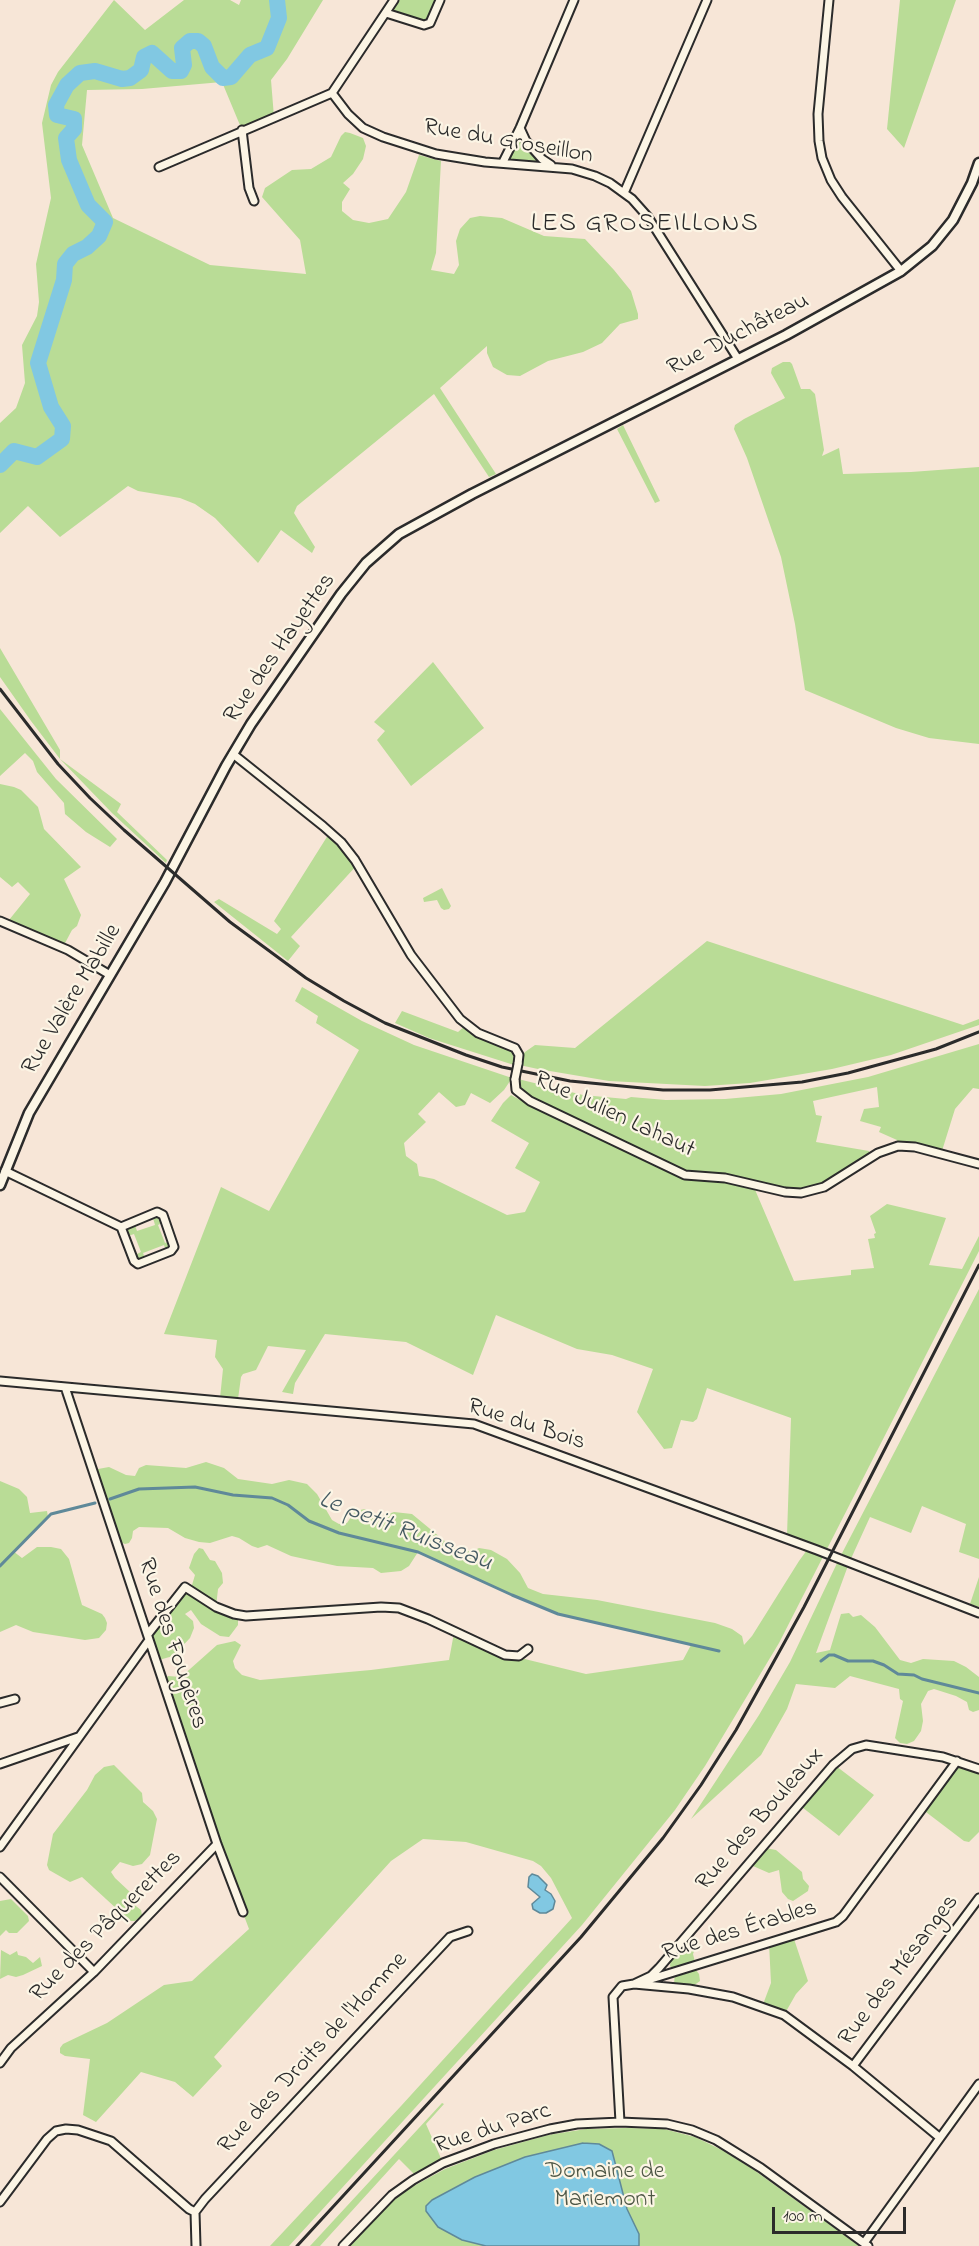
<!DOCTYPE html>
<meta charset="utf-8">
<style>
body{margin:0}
#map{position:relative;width:979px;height:2246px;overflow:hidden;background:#f7e6d7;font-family:"Indie Flower",sans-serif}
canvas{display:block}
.scale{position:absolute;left:772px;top:2207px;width:134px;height:27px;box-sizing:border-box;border:3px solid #2b2b2b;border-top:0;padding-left:8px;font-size:18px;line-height:21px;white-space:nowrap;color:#2b2b2b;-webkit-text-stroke:4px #fcf5e5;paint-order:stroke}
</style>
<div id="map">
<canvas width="979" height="2246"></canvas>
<div class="scale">100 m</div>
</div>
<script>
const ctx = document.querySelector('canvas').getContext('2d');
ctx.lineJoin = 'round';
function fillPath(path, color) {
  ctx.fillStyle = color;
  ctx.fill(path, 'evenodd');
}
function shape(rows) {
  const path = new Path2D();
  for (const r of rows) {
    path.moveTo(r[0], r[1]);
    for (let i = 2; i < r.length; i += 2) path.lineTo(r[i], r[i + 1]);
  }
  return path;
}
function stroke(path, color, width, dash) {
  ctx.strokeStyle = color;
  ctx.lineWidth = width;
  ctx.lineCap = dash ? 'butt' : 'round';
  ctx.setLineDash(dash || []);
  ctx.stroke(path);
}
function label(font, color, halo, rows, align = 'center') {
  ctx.font = font + ' "Indie Flower",sans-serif';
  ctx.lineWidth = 4.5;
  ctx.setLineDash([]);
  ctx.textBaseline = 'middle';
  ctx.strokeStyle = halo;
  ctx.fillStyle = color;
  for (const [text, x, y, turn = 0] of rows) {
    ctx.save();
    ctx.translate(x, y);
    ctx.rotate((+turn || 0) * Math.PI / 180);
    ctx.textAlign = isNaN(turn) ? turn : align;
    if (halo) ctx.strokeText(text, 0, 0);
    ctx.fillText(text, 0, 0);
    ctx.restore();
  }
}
const green = shape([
 [114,0,145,30,184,0,230,0,239,5,241,0,323,0,287,59,271,80,274,117,242,130,222,82,142,89,87,90,82,145,113,218,210,265,306,274,300,240,262,197,265,188,292,170,311,169,331,157,341,136,345,132,350,133,363,138,366,146,363,159,353,174,343,183,350,189,342,202,342,211,353,220,369,223,388,219,406,192,419,155,441,161,436,253,431,270,454,274,459,265,456,241,460,229,470,218,480,216,502,218,544,236,585,239,614,270,631,291,638,314,638,319,620,324,602,343,583,352,548,361,520,376,507,375,493,367,487,353,487,346,440,388,496,474,489,477,434,394,297,506,294,513,313,544,315,547,312,553,281,530,258,563,215,518,195,504,180,498,138,491,128,486,60,537,28,506,0,533,0,423,16,408,25,383,22,345,37,316,39,302,36,264,51,198,42,123,51,85,58,72],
 [394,0,440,0,430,23,424,25,386,13],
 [900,0,956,0,904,148,887,129],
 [520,139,540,160,536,165,514,163,511,160,510,157],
 [783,362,790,362,792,364,801,389,810,389,815,394,824,450,822,456,839,448,843,474,911,472,979,467,979,744,929,738,896,728,805,690,795,624,781,557,747,458,734,429,735,425,744,419,785,398,771,373,772,368],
 [623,425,660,501,655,503,617,429],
 [0,648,60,750,60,759,121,804,117,812,167,860,166,863,112,813,60,759,31,721,0,677],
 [433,662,484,728,411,786,377,740,385,731,374,722],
 [0,709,56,779,117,839,110,847,86,832,65,814,64,803,37,772,33,761,25,753,0,776],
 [0,784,14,787,21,790,38,807,44,829,81,867,64,879,81,915,77,926,72,930,64,945,9,920,30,894,18,882,12,887,0,877],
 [330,832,358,864,291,937,300,946,288,961,214,902,219,899,277,934,281,929,274,921],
 [442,888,451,906,449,909,444,910,441,908,437,900,424,902,423,898],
 [707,941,963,1025,979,1019,979,1025,891,1055,832,1069,750,1083,705,1086,609,1081,538,1069,524,1066,519,1060,525,1052,535,1045,575,1048],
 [302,987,362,1021,414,1045,512,1078,504,1090,490,1103,471,1093,465,1105,456,1107,439,1092,418,1114,426,1122,404,1143,406,1156,417,1164,419,1176,434,1179,507,1215,525,1212,540,1182,515,1168,529,1143,491,1121,503,1103,511,1095,520,1100,529,1101,518,1087,518,1079,583,1095,626,1099,631,1097,666,1100,725,1099,781,1094,868,1077,979,1044,979,1089,973,1088,955,1109,941,1154,898,1146,897,1140,879,1132,881,1127,860,1121,864,1109,879,1107,877,1087,813,1101,816,1115,822,1116,816,1142,869,1151,869,1154,825,1181,824,1187,808,1192,753,1185,794,1281,851,1275,851,1270,874,1268,868,1239,875,1238,874,1234,876,1233,870,1216,887,1204,946,1218,929,1265,962,1269,979,1236,979,1251,779,1643,705,1766,675,1810,582,1925,289,2246,270,2246,401,2106,572,1918,551,1878,541,1866,533,1861,466,1842,423,1839,391,1861,214,2057,222,2066,193,2097,175,2082,141,2072,96,2122,83,2115,90,2059,65,2056,60,2053,60,2048,63,2044,107,2023,164,1985,192,1981,249,1929,217,1844,163,1682,166,1678,168,1676,181,1677,217,1645,235,1641,241,1645,233,1661,235,1668,242,1675,260,1680,371,1670,449,1660,454,1633,492,1651,586,1674,683,1660,691,1645,558,1614,512,1595,418,1552,409,1566,401,1571,381,1573,373,1568,337,1566,291,1556,267,1545,258,1548,252,1546,239,1538,232,1536,210,1543,199,1542,185,1538,168,1528,139,1527,133,1531,132,1538,129,1543,125,1544,120,1542,94,1473,98,1469,109,1467,126,1475,135,1476,139,1468,146,1465,186,1468,206,1462,224,1468,238,1479,272,1484,289,1480,307,1484,317,1494,332,1520,339,1524,347,1523,355,1511,365,1509,382,1516,394,1512,412,1514,452,1547,471,1552,479,1548,491,1550,507,1559,520,1573,528,1588,543,1594,597,1600,715,1623,732,1629,742,1636,744,1645,752,1636,799,1561,807,1550,817,1549,812,1544,787,1535,791,1418,707,1388,697,1419,693,1422,681,1420,672,1448,664,1449,637,1412,653,1369,612,1355,577,1349,496,1315,473,1375,406,1342,325,1334,295,1383,293,1394,282,1392,306,1350,268,1346,256,1370,243,1374,241,1377,238,1399,220,1398,223,1369,215,1357,217,1340,164,1334,221,1187,269,1211,359,1050,316,1023,318,1016,295,1001],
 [402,1011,458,1032,466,1025,513,1051,514,1065,429,1038,395,1023],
 [158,1216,162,1223,158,1225,165,1243,170,1241,172,1245,166,1251,164,1245,143,1253,145,1258,136,1260,135,1255,141,1252,134,1234,128,1236,127,1227,135,1225,137,1231,155,1225,153,1218],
 [979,1289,979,1559,959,1552,966,1524,922,1506,911,1533,870,1517,849,1563,816,1653,830,1650,841,1614,849,1613,853,1617,861,1615,875,1627,900,1660,911,1663,923,1659,954,1661,966,1667,979,1677,979,1710,973,1712,969,1710,967,1702,956,1696,934,1689,928,1691,921,1704,923,1721,921,1731,914,1741,907,1744,900,1743,895,1738,903,1701,900,1699,899,1689,850,1676,835,1688,796,1684,787,1709,761,1755,691,1819,759,1715,790,1662,839,1559],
 [0,1481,19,1489,27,1497,30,1513,47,1511,48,1517,13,1551,22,1558,37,1547,51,1547,61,1549,69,1559,82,1605,102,1614,105,1618,107,1623,106,1630,99,1638,85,1640,33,1632,16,1625,0,1632],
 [199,1548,203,1549,210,1560,215,1561,222,1573,223,1583,218,1589,216,1607,234,1614,238,1619,238,1625,229,1637,220,1636,201,1624,191,1610,185,1614,193,1621,194,1628,190,1638,173,1656,159,1660,148,1635,179,1595,193,1592,192,1585,195,1575,189,1568,194,1554],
 [979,1577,979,1607,970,1604],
 [957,1761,979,1769,979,1832,969,1842,964,1841,922,1809],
 [114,1765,142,1793,143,1802,153,1811,157,1819,150,1855,142,1864,133,1866,120,1862,111,1872,115,1878,130,1892,132,1903,141,1910,142,1915,135,1921,130,1921,82,1877,70,1882,49,1870,47,1865,53,1834,87,1790,95,1775,104,1767],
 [836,1766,874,1795,839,1836,798,1804],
 [765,1848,776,1850,802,1872,803,1879,809,1886,808,1891,793,1901,788,1899,782,1892,779,1870,769,1873,753,1866,750,1861],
 [11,1899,28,1916,29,1921,17,1933,9,1933,6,1930,0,1936,0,1901],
 [793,1936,808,1981,796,1994,784,2015,762,2007,771,1983,769,1943],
 [685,1937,691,1937,698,1942,693,1954,695,1962,693,1966,699,1974,700,1981,689,1989,674,1984,675,1972,670,1966,671,1955],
 [1,1950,10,1955,17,1951,18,1955,26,1957,33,1963,40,1957,42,1966,23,1975,16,1977,8,1975,0,1979],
 [442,2103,444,2104,426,2124,443,2163,417,2177,399,2159,320,2246,310,2246],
 [627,2128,664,2129,695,2137,722,2150,754,2170,859,2246,350,2246,390,2203,410,2188,445,2169,494,2150,548,2135,586,2129]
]);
const water = shape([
 [532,1874,538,1876,547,1885,545,1890,551,1894,555,1901,553,1909,546,1913,540,1913,533,1909,532,1904,540,1897,528,1887,529,1877,532,1874],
 [583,2143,599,2144,612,2151,627,2209,639,2234,639,2246,486,2246,462,2240,438,2227,426,2211,426,2206,432,2200,475,2177,525,2157,583,2143]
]);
const stream = shape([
 [110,1499,139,1489,195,1487,233,1495,272,1498,288,1505,309,1521,339,1533,418,1552,512,1595,558,1614,719,1651],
 [0,1566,51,1514,95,1503],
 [821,1661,829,1655,834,1655,848,1661,873,1661,884,1665,898,1674,914,1675,922,1679,979,1693]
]);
const river = shape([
 [0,465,14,451,37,457,62,439,63,426,51,407,38,363,64,280,65,264,73,254,87,247,99,236,105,222,88,205,69,160,66,138,74,129,74,119,57,115,56,105,67,85,80,73,95,71,122,79,130,78,141,70,144,57,152,53,172,71,181,71,184,65,182,48,190,41,198,41,204,46,212,67,223,78,231,77,250,55,267,48,279,18,277,0]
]);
const minor = shape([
 [829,0,818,114,819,141,822,158,831,180,842,197,901,271],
 [386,13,424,25,430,23,440,0],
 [332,93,348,114,363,128,383,137,436,154,485,162,572,169,595,176,610,183,632,199,648,217,738,359],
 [332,93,394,0],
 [520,128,526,141,542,159,551,165],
 [242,130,249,188,254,201],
 [503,162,520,128,574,0],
 [159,167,332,93],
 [624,193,707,0],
 [233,754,323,826,341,842,355,860,411,955,460,1019,478,1033,515,1048,519,1055,518,1064],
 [0,921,68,950,110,975],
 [515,1079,516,1090,530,1101,685,1175,725,1178,785,1192,801,1193,824,1187,878,1153,898,1146,915,1147,979,1164],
 [5,1171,121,1227,134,1261,138,1264,171,1251,174,1247,163,1215,157,1212,121,1227],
 [0,1381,474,1424,817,1550,979,1613],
 [65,1387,217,1844,243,1912],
 [148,1634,185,1587,216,1607,234,1614,246,1616,381,1607,399,1608,428,1619,505,1655,519,1656,528,1649],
 [0,1703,15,1699],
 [0,1764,78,1737],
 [0,1847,149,1640],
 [0,1877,94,1972],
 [648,1980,836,1922,843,1916,957,1761],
 [634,1984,651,1976,659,1968,833,1765,852,1749,866,1745,943,1757,979,1769],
 [0,2063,11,2048,94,1972,217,1844],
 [853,2066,979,1898],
 [620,2122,613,1997,622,1986,634,1984,689,1989,733,1997,784,2015,853,2066,939,2137],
 [0,2202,47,2139,56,2131,66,2129,78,2130,111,2141,189,2209,195,2212],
 [864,2243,979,2084],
 [196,2246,195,2212,205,2199,450,1937,468,1931],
 [343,2246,392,2195,413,2180,443,2163,494,2144,550,2129,577,2124,620,2122,667,2124,692,2130,716,2140,761,2168,868,2246]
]);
const tertiary = shape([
 [0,1185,29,1113,165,882,226,766,251,724,341,594,366,563,399,534,472,494,786,335,901,271,932,246,953,220,972,183,979,163]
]);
const rail = shape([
 [0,689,58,764,90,798,124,830,230,922,306,978,344,1001,385,1023,466,1055,502,1067,570,1081,663,1090,710,1090,802,1082,848,1073,936,1049,979,1032],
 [297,2246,581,1937,663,1838,701,1785,736,1730,804,1607,979,1265]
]);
const minorBridge = shape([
 [515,1079,518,1064]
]);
const streetNames = [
 ["Rue du Groseillon",508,143,10],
 ["Rue Duchâteau",739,336,-27],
 ["Rue des Hayettes",281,649,-55],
 ["Rue Valère Mabille",73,1000,-59],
 ["Rue Julien Lahaut",614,1116,25],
 ["Rue du Bois",526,1426,18],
 ["Rue des Fougères",171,1644,72],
 ["Rue des Bouleaux",761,1820,-49],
 ["Rue des Pâquerettes",107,1927,-45],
 ["Rue des Érables",740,1932,-17],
 ["Rue des Mésanges",900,1971,-53],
 ["Rue des Droits de l'Homme",314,2054,-47],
 ["Rue du Parc",493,2130,-18]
];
const parkNames = [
 ["Domaine de",605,2173],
 ["Mariemont",605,2201]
];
const neighbourhoodNames = [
 ["LES GROSEILLONS",645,226]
];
const waterNames = [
 ["Le petit Ruisseau",405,1533,21]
];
fillPath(green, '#b9dc96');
fillPath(water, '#81c8e2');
stroke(water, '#5f8999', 1.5);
stroke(stream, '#5f8999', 3);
stroke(river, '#81c8e2', 16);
stroke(minor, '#2b2b2b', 11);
stroke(tertiary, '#2b2b2b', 13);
stroke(minor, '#fcf5e5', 7);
stroke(tertiary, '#fcf5e5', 8);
stroke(rail, '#2b2b2b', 3);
stroke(minorBridge, '#2b2b2b', 11, []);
stroke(minorBridge, '#fcf5e5', 7);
label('24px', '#2b2b2b', '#fcf5e5', streetNames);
label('24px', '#4e5746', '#fcf5e5', parkNames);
ctx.letterSpacing = '1.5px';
label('26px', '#2b2b2b', '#fcf5e5', neighbourhoodNames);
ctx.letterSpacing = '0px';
label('italic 26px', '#455a62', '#fcf5e5', waterNames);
</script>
